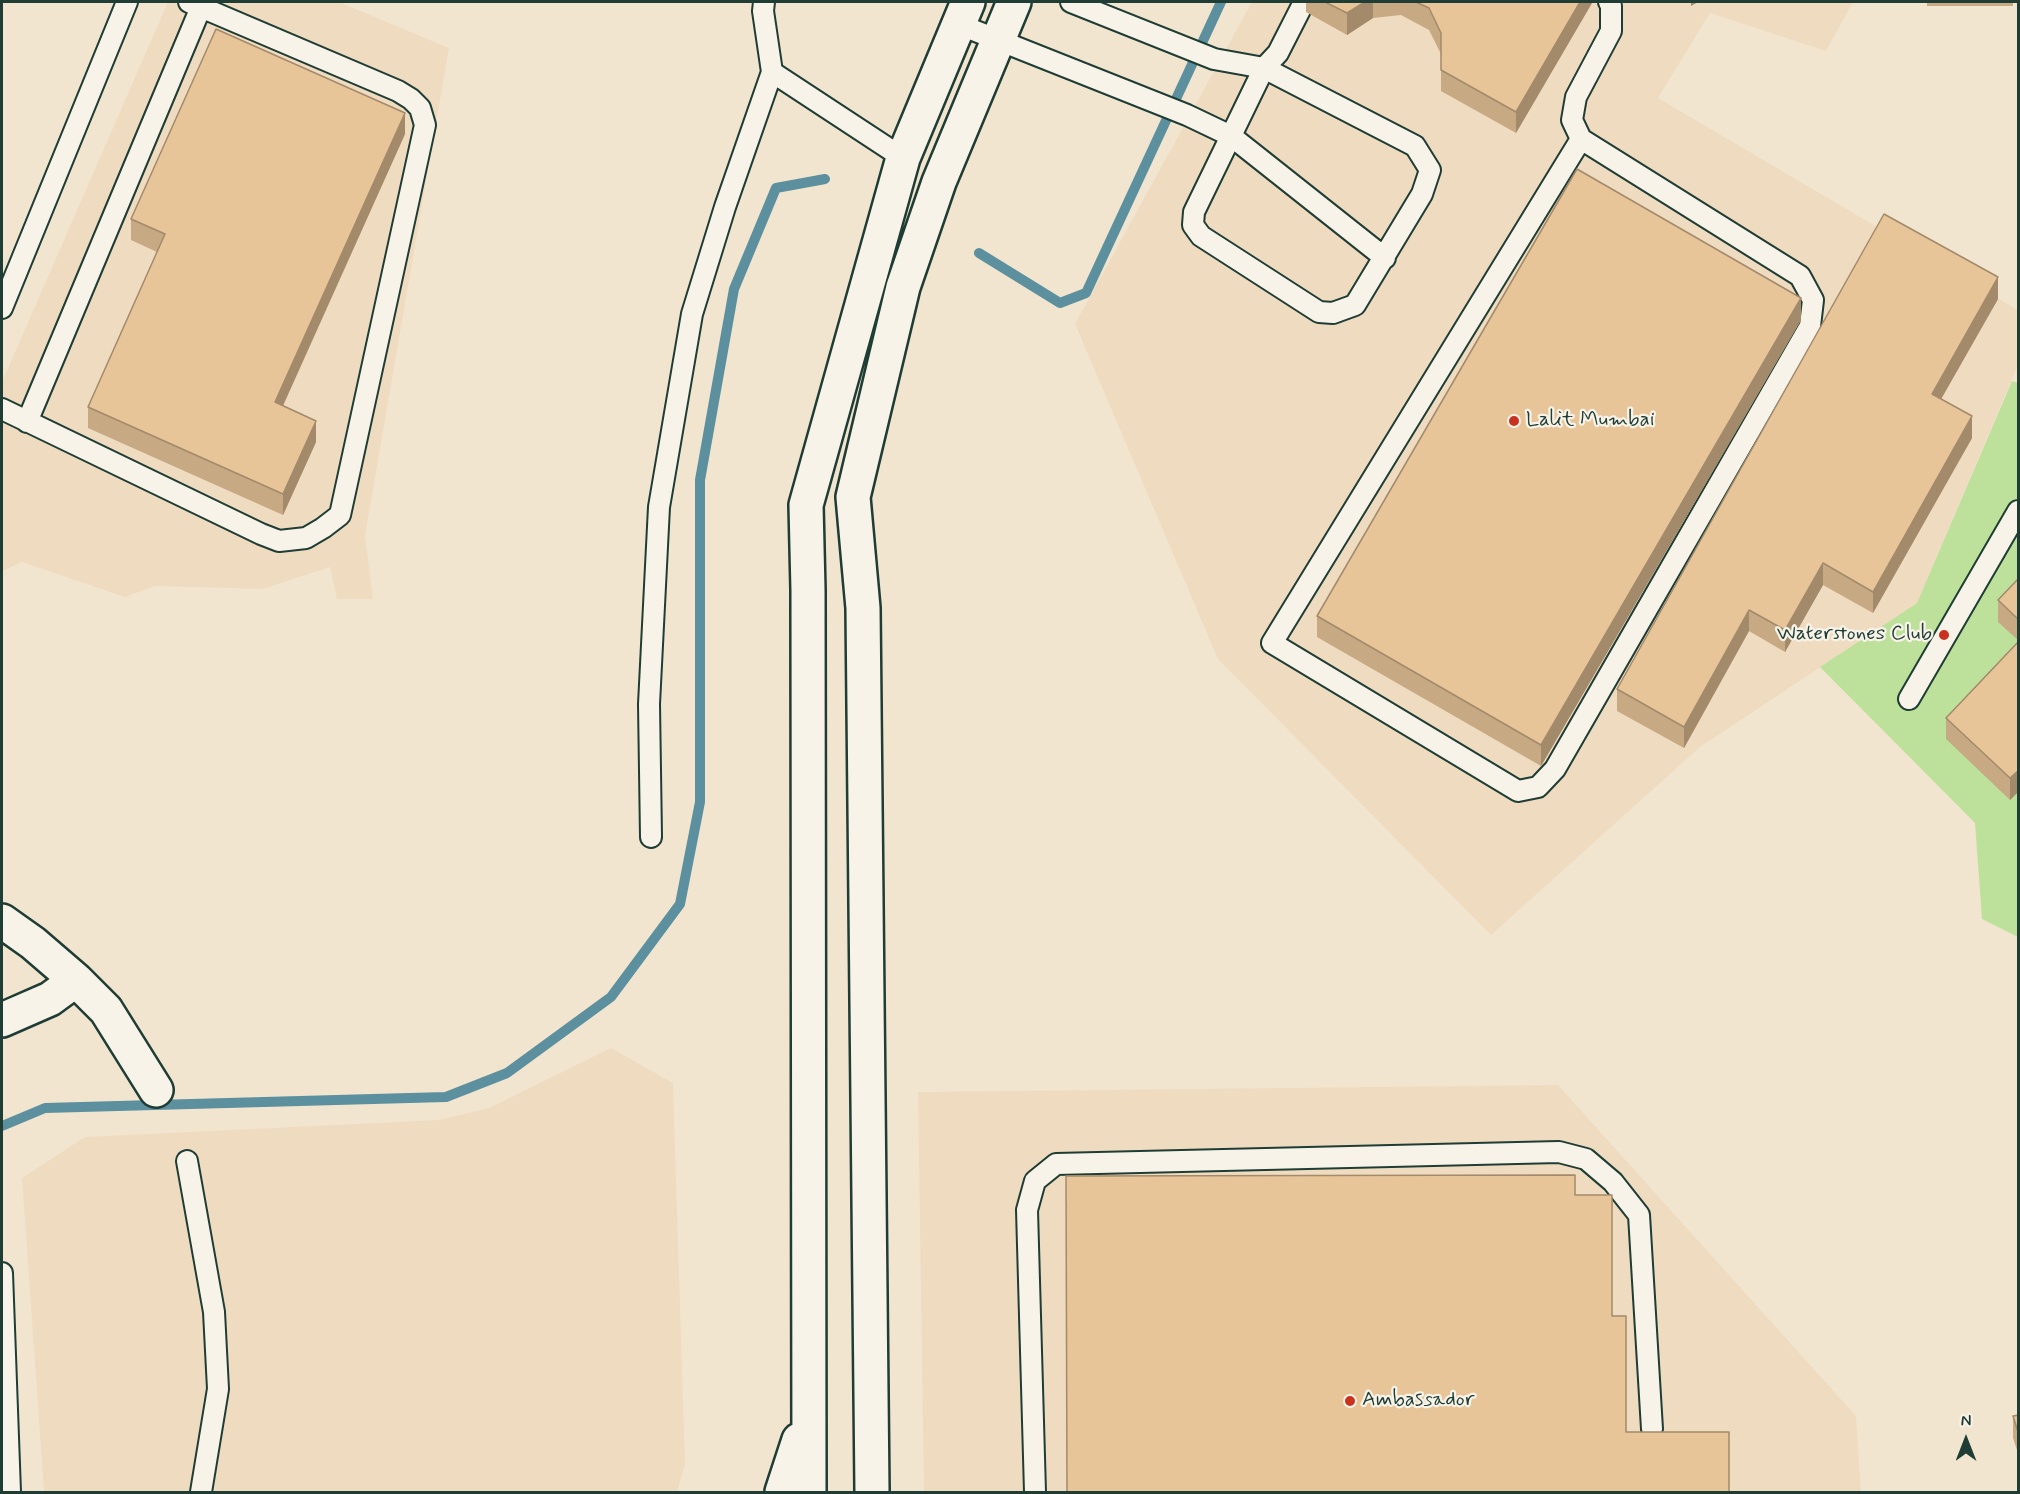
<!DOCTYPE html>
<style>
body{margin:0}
#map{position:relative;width:2020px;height:1494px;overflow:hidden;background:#f2e5d0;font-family:Mynerve,sans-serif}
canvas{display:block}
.frame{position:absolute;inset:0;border:3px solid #1f3d34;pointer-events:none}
.north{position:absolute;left:1936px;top:1410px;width:60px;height:60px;-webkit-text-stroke:4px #f7f3e8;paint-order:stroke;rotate:0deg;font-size:16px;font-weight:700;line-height:24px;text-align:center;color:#1f3d34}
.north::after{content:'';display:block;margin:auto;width:21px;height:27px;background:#1f3d34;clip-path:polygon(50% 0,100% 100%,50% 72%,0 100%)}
</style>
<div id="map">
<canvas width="2020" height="1494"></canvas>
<div class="frame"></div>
<div class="north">N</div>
</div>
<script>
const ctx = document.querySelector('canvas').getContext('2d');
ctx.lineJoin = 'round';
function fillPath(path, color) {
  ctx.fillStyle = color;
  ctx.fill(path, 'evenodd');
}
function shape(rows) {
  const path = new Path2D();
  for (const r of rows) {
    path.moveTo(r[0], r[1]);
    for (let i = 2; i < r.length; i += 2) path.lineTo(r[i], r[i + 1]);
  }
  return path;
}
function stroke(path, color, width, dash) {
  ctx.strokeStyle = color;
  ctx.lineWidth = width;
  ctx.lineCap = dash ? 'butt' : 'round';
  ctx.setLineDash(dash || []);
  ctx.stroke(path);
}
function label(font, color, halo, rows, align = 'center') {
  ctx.font = font + ' Mynerve,sans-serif';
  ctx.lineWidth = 4.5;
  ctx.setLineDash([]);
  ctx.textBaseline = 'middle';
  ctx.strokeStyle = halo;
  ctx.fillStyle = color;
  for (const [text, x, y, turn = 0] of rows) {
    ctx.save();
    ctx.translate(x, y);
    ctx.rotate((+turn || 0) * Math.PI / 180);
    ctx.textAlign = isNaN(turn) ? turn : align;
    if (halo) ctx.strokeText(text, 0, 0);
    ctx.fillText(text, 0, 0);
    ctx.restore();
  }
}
const built = shape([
 [168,2,339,2,449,48,365,536,373,599,337,599,330,567,263,589,155,586,125,597,22,562,2,571,2,382],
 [1252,2,1853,2,1826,51,1710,13,1658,98,2018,310,2018,365,1917,603,1700,747,1491,935,1218,659,1075,324],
 [611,1048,673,1083,685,1464,677,1492,44,1492,22,1178,85,1137,439,1120,489,1108],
 [1558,1085,1856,1416,1861,1492,924,1492,918,1092]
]);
const green = shape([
 [2012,381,2018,383,2018,937,1982,919,1975,823,1820,667,1917,603]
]);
const stream = shape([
 [979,253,1060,303,1086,293,1221,2],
 [2,1126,45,1108,446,1097,507,1073,611,997,680,904,700,802,700,480,734,289,776,188,825,179]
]);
const lane = shape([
 [764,2,763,11,772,72,903,158],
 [1071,2,1214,59,1264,68,1415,146,1430,170,1422,194,1355,305,1333,313,1319,312,1201,236,1193,225,1194,212,1264,68,1278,53,1304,2],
 [958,24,1187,115,1231,136,1385,258],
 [1581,139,1272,643,1518,791,1538,787,1555,769,1810,326,1813,300,1800,276,1581,139,1572,120,1576,97,1611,31,1611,6,1609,2],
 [2,308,127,2],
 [2,409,261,534,279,541,306,538,323,528,340,515,425,125,420,108,411,99,398,91,189,2],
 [27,422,201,7],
 [1909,699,2018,511],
 [651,837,649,704,659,507,692,314,725,207,772,72],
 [187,1161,214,1312,218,1389,201,1492],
 [2,1273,10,1492],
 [1035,1492,1027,1210,1035,1181,1056,1164,1559,1152,1586,1159,1613,1182,1639,1215,1652,1429]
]);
const street = shape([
 [2,921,33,943,76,980,106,1010,156,1090],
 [2,1020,50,999,76,980]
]);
const secondary = shape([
 [782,1492,799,1440],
 [809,1492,808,590,806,505,903,158,968,2],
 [872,1492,863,608,853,497,903,287,939,182,1014,2]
]);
const wall = shape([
 [1306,2,1592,2,1592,3,1516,133,1441,91,1441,54,1429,30,1401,15,1373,18,1347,35,1306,12],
 [1927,2,2013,2,2013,6,1927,6],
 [405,134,283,406,316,442,283,515,88,428,88,407,157,252,131,240,131,219],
 [1998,299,1941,399,1972,438,1873,613,1823,585,1785,652,1749,631,1684,748,1617,711,1617,689],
 [1801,320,1541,766,1317,637,1317,616],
 [2019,578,2019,641,1998,622,1998,600],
 [2019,641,2019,791,2010,800,1946,739,1946,718],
 [2019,1415,2019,1456,2013,1438,2013,1416]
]);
const shadedWall = shape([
 [1365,2,1373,2,1373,18,1347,35,1347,13],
 [1580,2,1592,2,1592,3,1516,133,1516,112],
 [1691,2,1698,2,1691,6],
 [405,113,405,134,275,423,275,402],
 [1998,277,1998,299,1932,415,1932,394],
 [1801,298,1801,320,1541,766,1541,745],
 [1972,416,1972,438,1873,613,1873,592],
 [316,421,316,442,283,515,283,494],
 [1823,563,1823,585,1785,652,1785,630],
 [1749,610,1749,631,1684,748,1684,727],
 [2019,770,2019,791,2010,800,2010,778]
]);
const building = shape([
 [1325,2,1365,2,1347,13,1325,2],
 [1416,2,1580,2,1516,112,1441,70,1441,33,1429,8,1416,2],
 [216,29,405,113,275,402,316,421,283,494,88,407,165,234,131,219,216,29],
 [1577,169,1801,298,1541,745,1317,616,1577,169],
 [1884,214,1998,277,1932,394,1972,416,1873,592,1823,563,1785,630,1749,610,1684,727,1617,689,1884,214],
 [2019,578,2019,620,1998,600,2019,578],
 [2019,641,2019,770,2010,778,1946,718,2019,641],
 [1575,1175,1575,1195,1612,1195,1612,1316,1626,1316,1626,1432,1729,1432,1729,1492,1067,1492,1066,1176,1575,1175],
 [2019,1415,2019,1435,2013,1416,2019,1415]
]);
const markers = [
 [1514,421,6,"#c8321e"],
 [1944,635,6,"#c8321e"],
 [1350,1401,6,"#c8321e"]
];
const poiNames = [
 ["Lalit Mumbai",1526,421],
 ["Waterstones Club",1932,635,"right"],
 ["Ambassador",1362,1401]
];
fillPath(built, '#efdbc0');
fillPath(green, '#bde19b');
stroke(stream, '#5c909e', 10);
stroke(lane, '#1f3d34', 24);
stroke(street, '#1f3d34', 38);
stroke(secondary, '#1f3d34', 38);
stroke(lane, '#f7f3e8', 20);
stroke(street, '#f7f3e8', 33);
stroke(secondary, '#f7f3e8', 33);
fillPath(wall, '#c7a984');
fillPath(shadedWall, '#a28a6b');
fillPath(building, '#e7c599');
stroke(building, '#a28a6b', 1.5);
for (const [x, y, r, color] of markers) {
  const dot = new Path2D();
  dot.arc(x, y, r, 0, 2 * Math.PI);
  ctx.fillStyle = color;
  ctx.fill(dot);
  stroke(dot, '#f7f3e8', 2);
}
label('21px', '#1f3d34', '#f7f3e8', poiNames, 'left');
</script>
